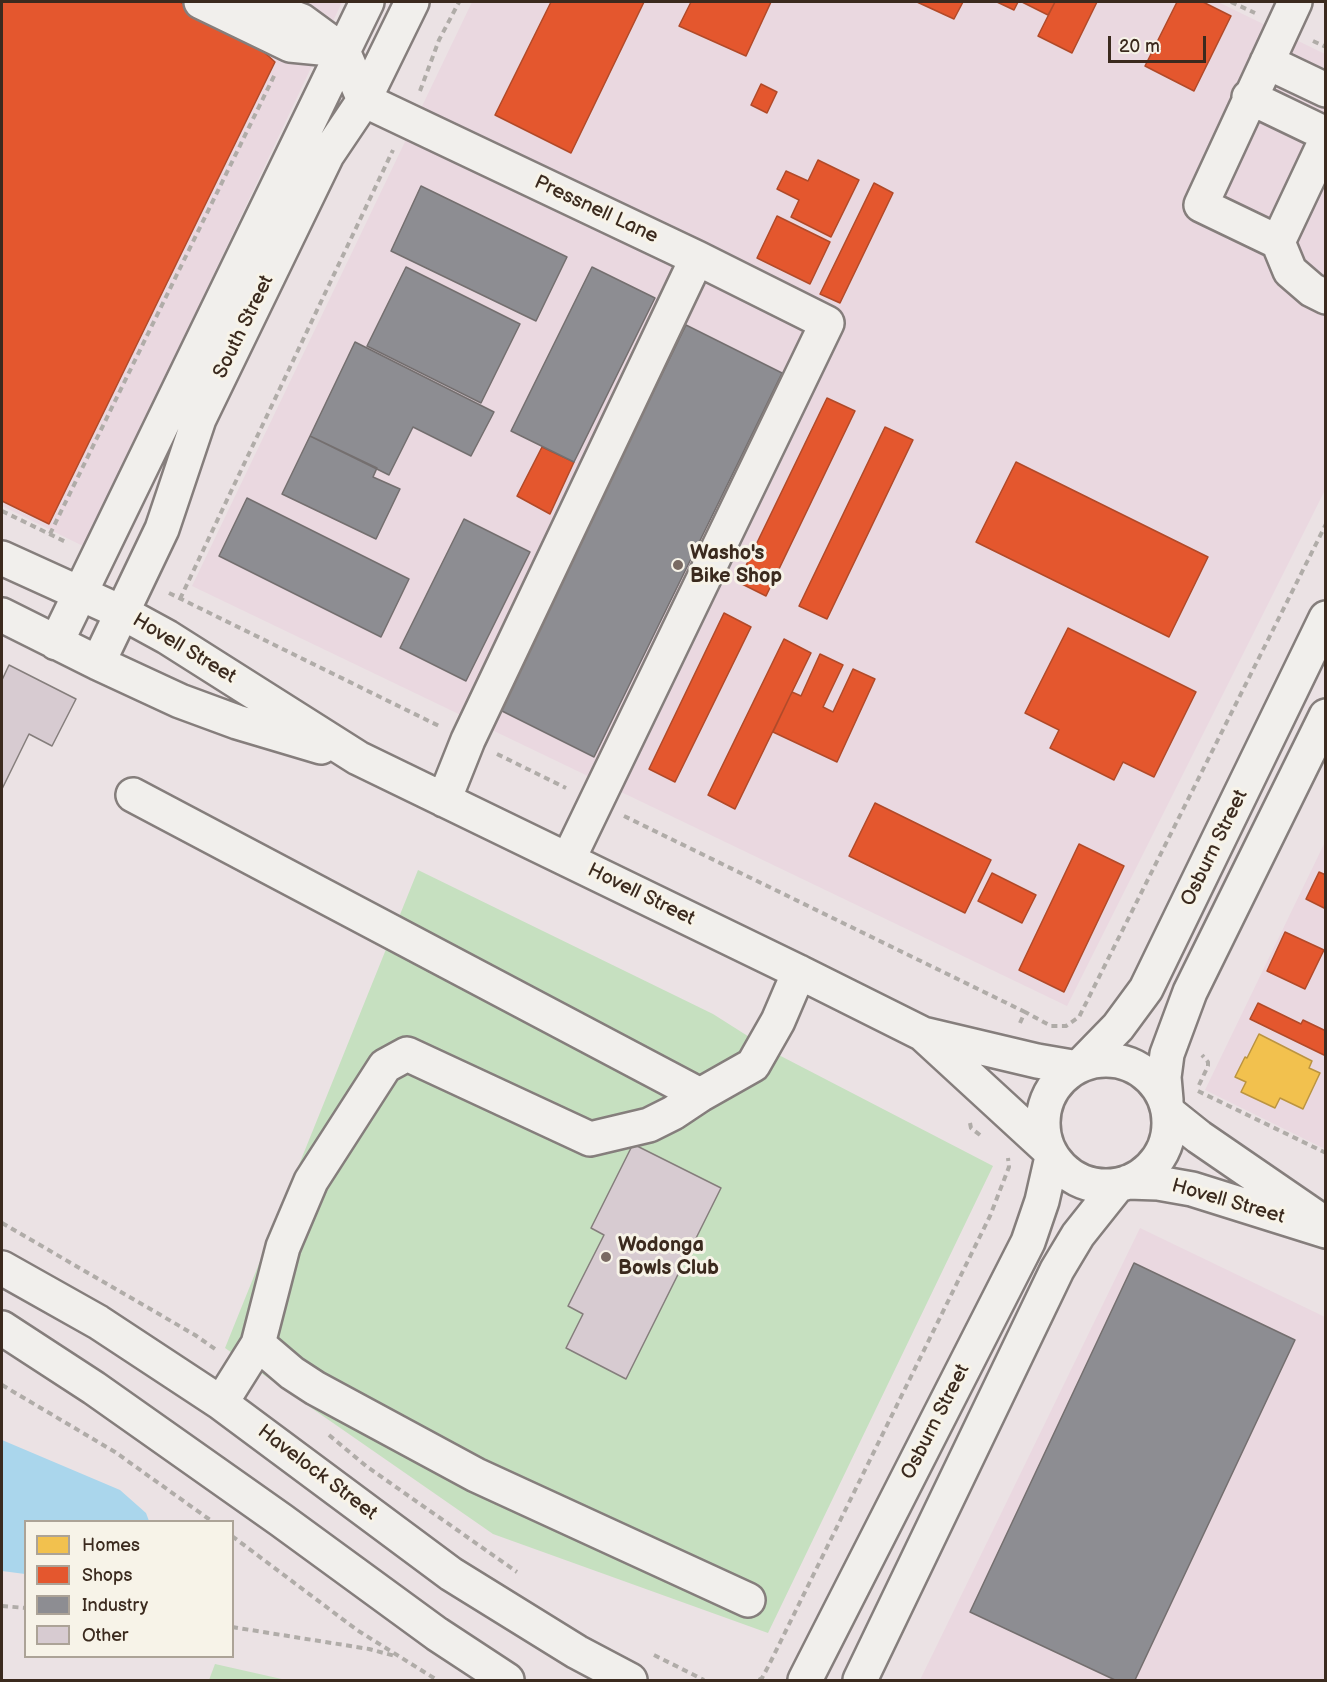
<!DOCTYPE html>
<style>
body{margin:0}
#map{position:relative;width:1327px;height:1682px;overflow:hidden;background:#ebe2e4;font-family:"Balsamiq Sans",sans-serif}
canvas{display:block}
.frame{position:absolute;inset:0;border:3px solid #3b2a1e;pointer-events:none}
.legend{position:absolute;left:24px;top:1520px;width:210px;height:138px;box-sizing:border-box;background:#f7f3e8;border:2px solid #aca397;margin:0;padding:8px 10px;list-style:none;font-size:18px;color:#3b2a1e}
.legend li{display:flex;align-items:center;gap:12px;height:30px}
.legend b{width:30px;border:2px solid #aca397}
.scale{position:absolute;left:1108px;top:36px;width:98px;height:27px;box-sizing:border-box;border:3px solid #3b2a1e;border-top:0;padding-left:8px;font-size:18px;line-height:21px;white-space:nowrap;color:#3b2a1e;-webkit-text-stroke:4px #f7f3e8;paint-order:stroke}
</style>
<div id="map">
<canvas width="1327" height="1682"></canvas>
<div class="frame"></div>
<ul class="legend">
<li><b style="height:16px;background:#f2c14e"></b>Homes</li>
<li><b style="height:16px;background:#e4572e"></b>Shops</li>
<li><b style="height:16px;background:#8d8d92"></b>Industry</li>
<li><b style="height:16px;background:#d7cbd1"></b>Other</li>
</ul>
<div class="scale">20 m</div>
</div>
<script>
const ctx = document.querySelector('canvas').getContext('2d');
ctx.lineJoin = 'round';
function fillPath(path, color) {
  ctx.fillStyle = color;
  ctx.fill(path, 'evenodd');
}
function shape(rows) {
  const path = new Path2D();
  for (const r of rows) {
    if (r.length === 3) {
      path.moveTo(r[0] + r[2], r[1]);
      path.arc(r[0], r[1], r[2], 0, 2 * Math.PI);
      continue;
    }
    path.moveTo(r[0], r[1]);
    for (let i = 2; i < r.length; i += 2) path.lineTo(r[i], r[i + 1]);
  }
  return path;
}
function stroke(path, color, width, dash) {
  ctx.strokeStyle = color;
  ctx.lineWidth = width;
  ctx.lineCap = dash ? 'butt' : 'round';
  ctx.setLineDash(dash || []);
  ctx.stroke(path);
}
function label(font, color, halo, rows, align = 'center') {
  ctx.font = font + ' "Balsamiq Sans",sans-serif';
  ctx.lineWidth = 6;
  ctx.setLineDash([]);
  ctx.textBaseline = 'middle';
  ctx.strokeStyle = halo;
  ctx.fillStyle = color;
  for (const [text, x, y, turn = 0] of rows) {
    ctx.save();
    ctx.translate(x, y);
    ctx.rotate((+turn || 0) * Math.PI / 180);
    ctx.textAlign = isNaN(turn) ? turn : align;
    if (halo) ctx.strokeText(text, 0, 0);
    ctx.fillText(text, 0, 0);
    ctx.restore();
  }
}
const built = shape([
 [2,2,342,2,85,547,2,506],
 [472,2,1218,2,1325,54,1325,490,1067,1006,192,586],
 [1325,842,1325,1149,1205,1090],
 [1140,1228,1325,1317,1325,1680,920,1680]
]);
const green = shape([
 [418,870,713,1014,773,1052,993,1166,768,1633,493,1534,225,1348],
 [215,1664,286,1680,209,1680]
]);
const water = shape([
 [2,1440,120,1490,146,1513,149,1521,26,1522,25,1574,2,1571]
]);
const homes = shape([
 [1259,1034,1312,1061,1309,1068,1320,1073,1303,1109,1280,1098,1275,1108,1241,1092,1246,1082,1235,1077,1245,1057,1247,1058,1259,1034]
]);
const shops = shape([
 [2,2,180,2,242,32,275,62,49,524,2,501,2,2],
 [551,2,644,2,571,153,495,115,551,2],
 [691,2,771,2,746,56,679,26,691,2],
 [917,2,963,2,954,19,917,2],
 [997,2,1018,2,1014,10,997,2],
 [1022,2,1055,2,1048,15,1022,2],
 [1055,2,1097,2,1072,53,1038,36,1055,2],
 [1177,2,1203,2,1231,16,1194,91,1145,66,1177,2],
 [761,84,777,92,767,113,751,105,761,84],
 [818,160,859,180,831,237,791,217,799,200,777,189,786,171,808,181,818,160],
 [874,183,893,193,840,303,820,294,874,183],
 [777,216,830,242,810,284,757,258,777,216],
 [827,398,855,411,766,596,738,582,827,398],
 [885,427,913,440,827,619,799,606,885,427],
 [542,447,574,462,550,514,517,496,542,447],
 [1016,462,1208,557,1169,637,976,542,1016,462],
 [724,613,751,627,675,782,649,769,724,613],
 [1068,628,1196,692,1154,777,1123,762,1114,780,1050,748,1059,730,1025,713,1068,628],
 [784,639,811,653,735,809,708,795,784,639],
 [820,654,843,665,823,707,833,712,853,669,875,679,837,762,773,732,792,692,801,696,820,654],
 [875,803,991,860,965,913,849,856,875,803],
 [1079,844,1124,866,1064,992,1019,970,1079,844],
 [1319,872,1326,875,1326,909,1306,899,1319,872],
 [992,873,1036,895,1022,923,978,901,992,873],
 [1285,932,1324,950,1305,989,1267,971,1285,932],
 [1258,1003,1301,1024,1303,1020,1326,1031,1326,1056,1250,1019,1258,1003]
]);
const industry = shape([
 [421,186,567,257,536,321,391,251,421,186],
 [406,267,520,324,481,403,367,346,406,267],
 [592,267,655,298,574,462,511,431,592,267],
 [686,325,782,373,594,757,498,709,686,325],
 [355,342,494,412,471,456,413,427,389,475,310,436,355,342],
 [310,436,377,468,373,477,400,489,376,539,282,494,310,436],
 [247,498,409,579,381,637,219,556,247,498],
 [464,519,530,552,466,681,400,648,464,519],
 [1134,1263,1295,1340,1135,1680,1115,1680,970,1612,1134,1263]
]);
const building = shape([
 [9,665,76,699,52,746,29,734,2,789,2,680,9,665],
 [633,1144,721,1188,626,1379,566,1348,583,1314,568,1306,604,1235,591,1228,633,1144]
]);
const path = shape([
 [1231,2,1255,13],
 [1313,41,1326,47],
 [420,91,439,40,459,2],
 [2,511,68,543],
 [50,534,275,74],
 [169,593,439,726],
 [180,599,393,150],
 [497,754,566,788],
 [624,816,1025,1012],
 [1020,1023,1025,1012,1051,1026,1066,1026,1079,1017,1326,524],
 [1199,1085,1208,1066,1208,1062,1202,1055],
 [1198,1091,1326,1153],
 [970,1123,971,1128,980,1135],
 [2,1223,195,1335,215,1349],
 [2,1385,115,1452,213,1522],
 [329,1435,366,1466,517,1572],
 [232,1536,357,1630,437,1680],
 [2,1606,26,1608],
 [232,1627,369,1649,395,1656],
 [654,1655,704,1680],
 [759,1680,762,1678,769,1665,990,1216,1009,1167,1008,1158]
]);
const minor = shape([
 [201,2,290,45,341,50],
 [253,2,302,21,343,51,364,100,697,258,827,323,568,860],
 [1295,2,1201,205,1278,242,1326,140],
 [1267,62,1326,90],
 [1249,97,1326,134],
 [1278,242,1290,271,1312,290,1326,297],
 [2,558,123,613,167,637,358,758,799,972,923,1034,1037,1061,1072,1067],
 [2,615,98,663,180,701,237,722,321,747],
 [56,643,367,2],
 [98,663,162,529,199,419,327,155,364,100,412,2],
 [133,795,700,1095],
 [444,800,468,740,697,258],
 [924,1035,1048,1149],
 [1106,1123,63],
 [1082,1064,1118,1027,1146,989,1326,618],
 [1166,1100,1164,1077,1167,1054,1190,992,1326,716],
 [1169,1113,1199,1137,1314,1216],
 [1128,1182,1158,1183,1192,1189,1326,1231],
 [2,1268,98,1322,221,1403,451,1574,577,1652,630,1680],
 [2,1328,94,1388,281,1520,437,1634,507,1680],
 [258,1344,283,1247,311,1181,385,1066,407,1054,590,1139,649,1125,673,1113,700,1095,753,1065,778,1021,799,972],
 [221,1403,258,1344,292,1373,315,1388,476,1475,748,1600],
 [805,1680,1028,1242,1042,1201,1052,1157],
 [860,1680,1057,1270,1078,1235,1117,1186]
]);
const markers = [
 [678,565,6,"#796a63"],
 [606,1257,6,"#796a63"]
];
const streetNames = [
 ["Pressnell Lane",596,210,25],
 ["South Street",244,327,-64],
 ["Hovell Street",184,649,31],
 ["Osburn Street",1215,848,-64],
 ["Hovell Street",641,895,26],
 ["Hovell Street",1228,1202,16],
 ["Osburn Street",936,1422,-63],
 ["Havelock Street",317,1473,37]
];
const poiNames = [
 ["Washo's",690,554],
 ["Bike Shop",690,577],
 ["Wodonga",618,1246],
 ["Bowls Club",618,1269]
];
fillPath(built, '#ead8e0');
fillPath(green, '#c6e0c0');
fillPath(water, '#aad6ec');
fillPath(homes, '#f2c14e');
stroke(homes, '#bb9440', 1.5);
fillPath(shops, '#e4572e');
stroke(shops, '#b14a29', 1.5);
fillPath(industry, '#8d8d92');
stroke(industry, '#746f6f', 1.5);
fillPath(building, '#d7cbd1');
stroke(building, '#857e7c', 1.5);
stroke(minor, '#857e7c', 38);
stroke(path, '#b0aca8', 4, [6, 4.5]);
stroke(minor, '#f1efec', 33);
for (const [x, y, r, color] of markers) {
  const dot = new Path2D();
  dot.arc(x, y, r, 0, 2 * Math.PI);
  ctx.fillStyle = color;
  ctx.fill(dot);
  stroke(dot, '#f7f3e8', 2);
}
label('20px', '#3b2a1e', '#f7f3e8', streetNames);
label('bold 20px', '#3b2a1e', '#f7f3e8', poiNames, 'left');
</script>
